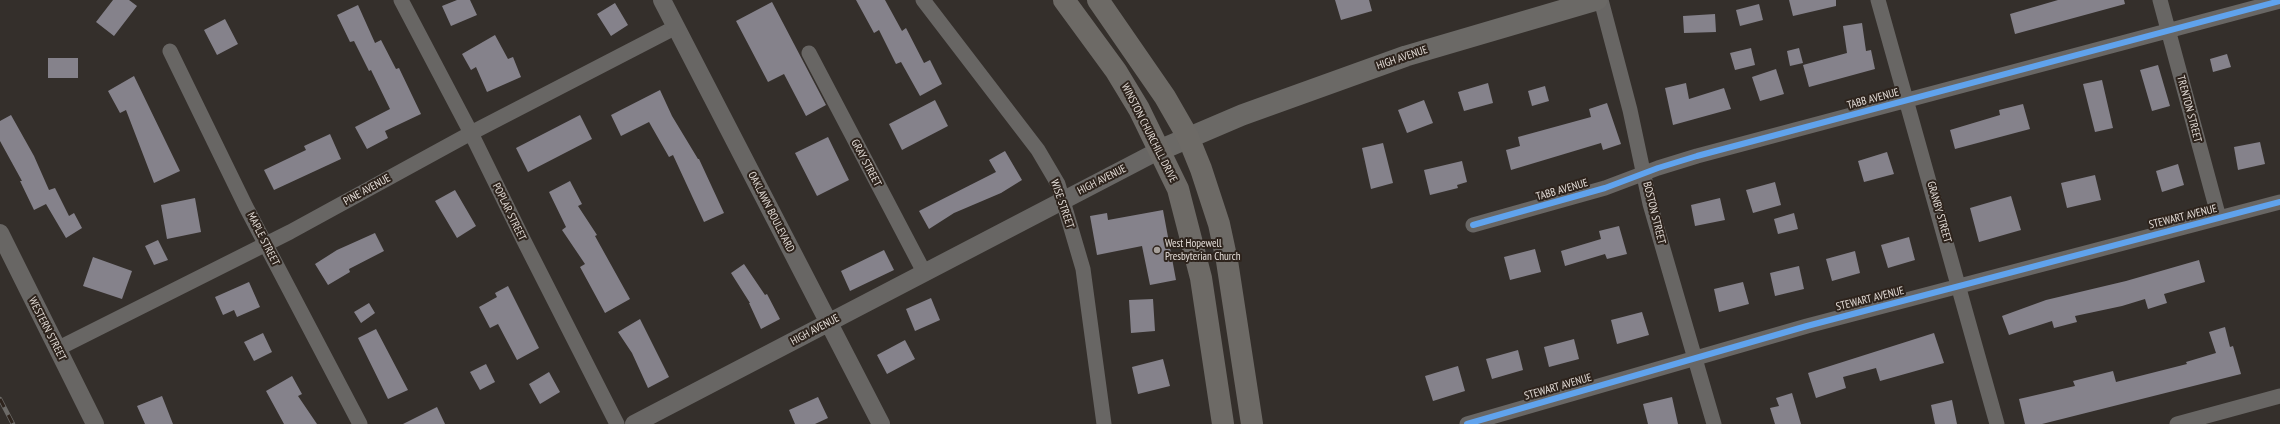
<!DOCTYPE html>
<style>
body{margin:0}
canvas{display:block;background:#342f2b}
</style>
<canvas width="2280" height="424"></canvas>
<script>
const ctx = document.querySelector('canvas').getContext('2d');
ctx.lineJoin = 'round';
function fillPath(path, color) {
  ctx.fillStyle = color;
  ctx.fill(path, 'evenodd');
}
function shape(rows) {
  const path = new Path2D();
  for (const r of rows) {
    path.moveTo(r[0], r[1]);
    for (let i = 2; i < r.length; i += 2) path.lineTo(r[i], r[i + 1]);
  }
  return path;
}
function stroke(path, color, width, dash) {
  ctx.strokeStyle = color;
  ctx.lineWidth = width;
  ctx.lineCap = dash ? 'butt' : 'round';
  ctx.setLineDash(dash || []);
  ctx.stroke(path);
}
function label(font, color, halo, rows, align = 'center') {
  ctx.font = font + ' "PT Sans Narrow",sans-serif';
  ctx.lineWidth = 4;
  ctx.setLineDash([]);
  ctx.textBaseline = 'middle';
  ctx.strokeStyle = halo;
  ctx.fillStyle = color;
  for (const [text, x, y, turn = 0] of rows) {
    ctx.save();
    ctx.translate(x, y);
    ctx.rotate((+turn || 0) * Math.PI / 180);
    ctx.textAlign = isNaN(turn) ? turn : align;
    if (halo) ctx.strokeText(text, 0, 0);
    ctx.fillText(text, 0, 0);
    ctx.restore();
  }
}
const building = shape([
 [113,0,129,0,137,6,114,36,96,22],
 [457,0,470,0,477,15,451,26,442,6],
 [856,0,885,0,902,31,906,28,924,63,930,60,942,84,920,96,901,62,896,64,879,30,874,33],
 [1335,0,1369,0,1372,11,1341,20],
 [1789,0,1836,0,1836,6,1793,16],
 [2058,0,2124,0,2125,4,2015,34,2010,14],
 [772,2,826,105,806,116,784,74,768,82,736,21],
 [615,3,628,25,611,36,597,14],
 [1759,4,1763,20,1740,26,1736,10],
 [358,5,375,43,381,40,396,69,399,68,421,114,385,131,388,138,367,149,355,127,390,109,371,70,369,71,354,41,350,42,337,15],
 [1715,14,1716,32,1684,33,1683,16],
 [225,19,238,44,217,55,204,30],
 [1862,23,1866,51,1871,50,1875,69,1809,87,1803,65,1847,53,1843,26],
 [495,35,508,59,513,57,521,77,487,92,476,67,471,70,462,54],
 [1751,48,1755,65,1735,70,1730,53],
 [1799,48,1803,63,1790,66,1787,51],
 [2227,54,2231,67,2213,72,2210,59],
 [48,58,78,58,78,78,48,78],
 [2158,65,2170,106,2152,111,2140,70],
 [1776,69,1784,94,1760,101,1752,77],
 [134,76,180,171,154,183,126,110,120,113,108,91],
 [2102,80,2113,128,2095,132,2083,84],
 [1488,83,1493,103,1464,111,1458,92],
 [1686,83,1689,99,1724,88,1731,109,1673,125,1665,88],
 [1545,86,1549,101,1532,106,1528,91],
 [660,90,672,116,698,159,699,159,724,213,704,222,673,155,669,157,649,122,621,136,611,115],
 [935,100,948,126,902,150,889,124],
 [1424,100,1433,123,1407,133,1398,110],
 [1607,103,1621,144,1603,150,1601,143,1511,170,1506,150,1520,146,1518,137,1591,117,1589,109],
 [2023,104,2030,129,1955,149,1950,130,2000,115,1999,110],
 [11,115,34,156,49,190,55,188,69,216,74,213,82,228,66,238,46,204,34,210,20,181,22,181,0,141,0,121],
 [580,115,592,139,528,172,516,148],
 [330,134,341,159,274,190,264,170,306,150,304,146],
 [828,137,849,180,817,196,795,153],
 [2260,142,2265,164,2238,170,2234,147],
 [1383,143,1393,183,1371,189,1362,148],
 [1005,151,1022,180,1001,193,954,213,929,229,919,211,996,172,989,160],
 [1887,152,1894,174,1864,182,1858,161],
 [1462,161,1467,182,1457,185,1458,188,1430,195,1424,170],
 [2178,164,2184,185,2162,192,2156,171],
 [2095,175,2101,200,2067,208,2061,183],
 [570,181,582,204,578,206,597,235,595,236,630,299,605,313,580,267,585,264,562,230,566,227,549,192],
 [1775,182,1781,205,1753,213,1746,190],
 [455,190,476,226,457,238,435,201],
 [2011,196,2021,230,1979,242,1970,208],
 [195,198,201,232,167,239,161,205],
 [1720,198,1725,220,1695,226,1691,205],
 [1163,210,1176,280,1150,285,1142,246,1097,255,1090,216,1107,213,1108,220],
 [1794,213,1798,229,1778,234,1774,219],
 [1619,226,1627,254,1607,259,1605,254,1565,266,1561,251,1601,239,1599,231],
 [375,233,384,251,349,269,350,272,328,285,315,264,337,250],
 [1909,237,1915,260,1888,268,1881,245],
 [158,240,168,260,154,265,145,246],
 [1535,249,1541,272,1510,280,1504,257],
 [884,250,894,270,850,291,841,271],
 [1855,251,1860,273,1832,281,1826,259],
 [93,257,132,271,122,299,83,286],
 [2199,260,2205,282,2164,294,2167,303,2148,309,2145,299,2122,306,2075,316,2077,322,2054,328,2052,321,2009,335,2002,316,2046,300,2126,281],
 [744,264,765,295,767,294,780,319,761,329,749,303,750,303,731,273],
 [1799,266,1804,289,1775,296,1770,273],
 [249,282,260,307,237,317,234,310,223,315,215,297],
 [1743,282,1749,304,1719,312,1714,289],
 [508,286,539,348,517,360,498,324,490,328,479,307,497,297,495,293],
 [931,298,940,320,915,331,906,309],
 [1153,299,1155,331,1131,333,1129,300],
 [369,303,375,313,361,323,354,312],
 [1642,312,1649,335,1617,344,1611,320],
 [640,319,669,377,648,388,632,353,618,332],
 [2225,327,2230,347,2233,346,2241,374,2042,424,2025,424,2019,399,2075,386,2073,381,2113,371,2116,382,2187,364,2186,362,2216,353,2209,332],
 [376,329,408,390,388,399,358,338],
 [263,333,272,352,254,361,244,342],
 [1934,333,1944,363,1880,381,1876,368,1843,377,1846,388,1816,398,1808,373],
 [1574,339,1579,359,1549,367,1544,347],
 [905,340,915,359,887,374,877,355],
 [1518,350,1523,370,1492,379,1486,359],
 [1163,359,1170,386,1138,394,1132,367],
 [486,364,495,382,480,390,470,372],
 [1458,366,1465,391,1433,401,1425,376],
 [549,372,560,392,540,404,529,384],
 [292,376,302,394,298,396,317,424,284,424,266,391],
 [1792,393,1801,424,1775,424,1770,408,1779,406,1776,398],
 [162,396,173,424,145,424,137,406],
 [818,397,828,418,815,424,795,424,789,410],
 [1672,397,1678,424,1648,424,1643,404],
 [1952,400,1957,424,1935,424,1931,405],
 [437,407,445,424,403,424]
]);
const minor = shape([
 [401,0,471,133,523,239,617,424],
 [923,0,1038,150,1058,184,1083,269,1104,424],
 [1601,0,1630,110,1650,204,1714,424],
 [1878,0,1997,424],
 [2160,0,2219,218],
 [170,51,246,207,360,424],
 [809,53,924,272],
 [1473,225,1605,188,1658,168,1697,156,2280,1],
 [57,349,290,232,471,133,676,27],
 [1467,424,1807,326,2280,202],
 [2177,424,2280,396]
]);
const tertiary = shape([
 [662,0,881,424],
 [0,233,95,424],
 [634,424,1160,150]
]);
const secondary = shape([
 [1160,150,1242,115,1406,56,1597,0]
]);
const trunk = shape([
 [1064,0,1116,71,1139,109,1178,189,1201,278,1223,424],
 [1098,0,1165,97,1188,137,1201,169,1219,224,1227,261,1252,424]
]);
const rail = shape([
 [0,399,13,424]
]);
const cycleway = shape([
 [1473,225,1605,188,1658,168,1697,156,2280,1],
 [1467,424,1807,326,2280,202]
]);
const markers = [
 [1157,250,4,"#a6a09b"]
];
const streetNames = [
 ["HIGH AVENUE",1402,58,-19],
 ["TABB AVENUE",1873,99,-15],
 ["TRENTON STREET",2189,109,75],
 ["WINSTON CHURCHILL DRIVE",1149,133,63],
 ["GRAY STREET",866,163,62],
 ["HIGH AVENUE",1102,180,-27],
 ["PINE AVENUE",367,190,-29],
 ["TABB AVENUE",1562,190,-16],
 ["WISE STREET",1062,204,71],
 ["POPLAR STREET",509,212,64],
 ["OAKLAWN BOULEVARD",771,212,63],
 ["GRANBY STREET",1939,212,74],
 ["BOSTON STREET",1654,213,76],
 ["STEWART AVENUE",2183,217,-14],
 ["MAPLE STREET",263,239,63],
 ["STEWART AVENUE",1870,299,-14],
 ["WESTERN STREET",47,329,63],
 ["HIGH AVENUE",815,330,-28],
 ["STEWART AVENUE",1558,387,-16]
];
const poiNames = [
 ["West Hopewell",1165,244],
 ["Presbyterian Church",1165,257]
];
fillPath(building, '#85828b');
stroke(minor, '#686664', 15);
stroke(tertiary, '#686664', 18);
stroke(secondary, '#6b6966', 21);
stroke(trunk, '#6d6a66', 22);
stroke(rail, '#6c6a67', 4.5);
stroke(rail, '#2e241d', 3, [9]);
stroke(cycleway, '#60a3ed', 6);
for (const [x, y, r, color] of markers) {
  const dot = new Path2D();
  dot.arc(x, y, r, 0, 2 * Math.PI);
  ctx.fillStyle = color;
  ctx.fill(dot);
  stroke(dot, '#2e241d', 1.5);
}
label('11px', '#e4ddd8', '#2e241d', streetNames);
label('11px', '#e4ddd8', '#2e241d', poiNames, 'left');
</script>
